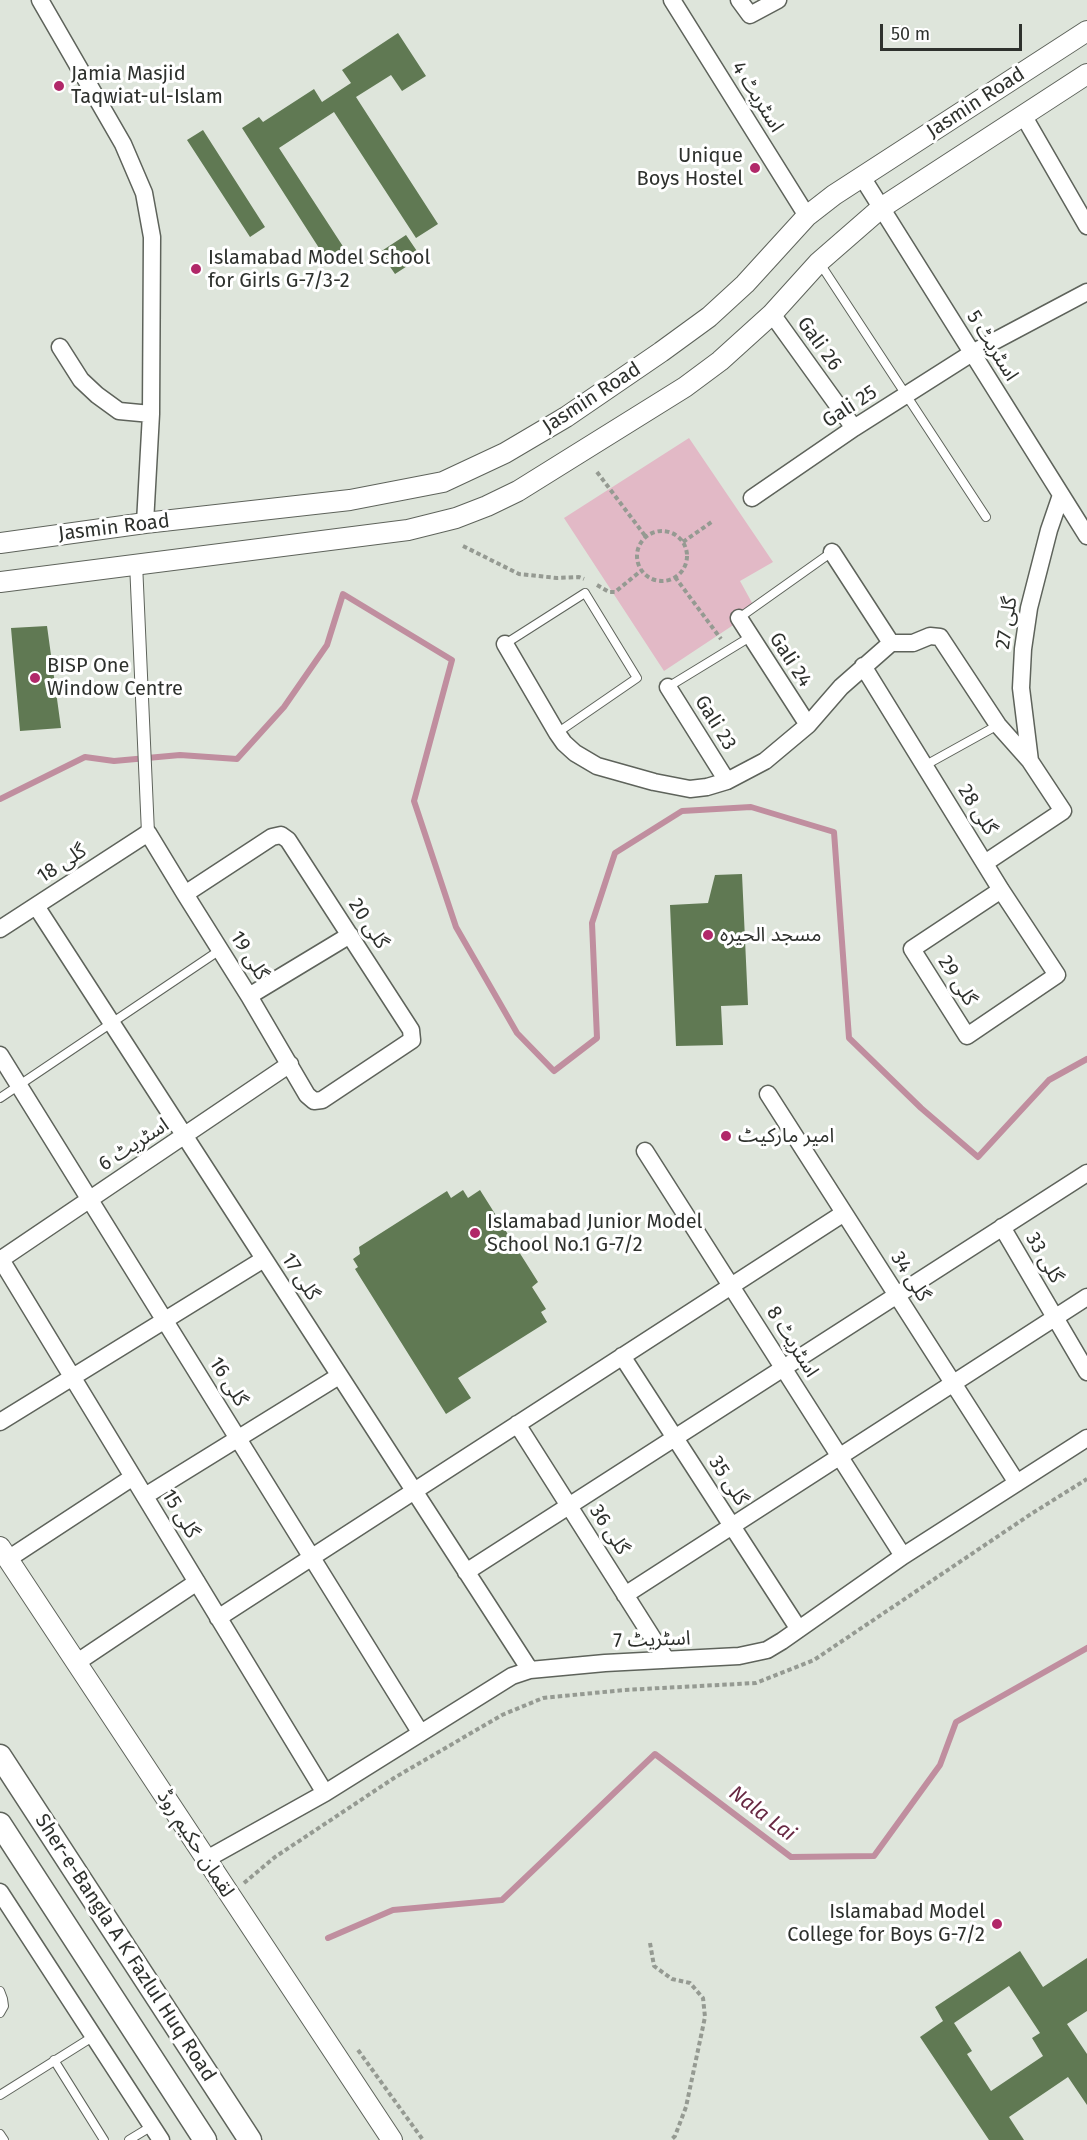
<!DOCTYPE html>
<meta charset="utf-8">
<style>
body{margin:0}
#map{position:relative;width:1087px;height:2140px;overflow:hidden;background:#dee5db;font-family:"Fira Sans",sans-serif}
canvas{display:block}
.scale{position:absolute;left:880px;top:24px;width:142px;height:27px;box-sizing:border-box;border:3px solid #2e312d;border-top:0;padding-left:8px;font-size:18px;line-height:21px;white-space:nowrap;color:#2e312d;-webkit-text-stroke:4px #fff;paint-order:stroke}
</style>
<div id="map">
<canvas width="1087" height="2140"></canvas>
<div class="scale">50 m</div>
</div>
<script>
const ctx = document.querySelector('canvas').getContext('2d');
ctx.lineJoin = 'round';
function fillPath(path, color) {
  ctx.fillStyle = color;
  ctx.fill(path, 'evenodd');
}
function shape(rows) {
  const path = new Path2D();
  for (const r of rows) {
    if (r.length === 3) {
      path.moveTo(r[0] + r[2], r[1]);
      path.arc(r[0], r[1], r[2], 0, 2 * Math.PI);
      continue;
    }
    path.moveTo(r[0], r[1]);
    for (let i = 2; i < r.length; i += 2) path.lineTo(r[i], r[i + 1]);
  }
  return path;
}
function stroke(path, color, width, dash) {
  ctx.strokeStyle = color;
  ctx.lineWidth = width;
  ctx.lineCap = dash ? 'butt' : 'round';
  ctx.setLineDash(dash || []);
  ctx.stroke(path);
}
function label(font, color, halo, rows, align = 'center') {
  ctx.font = font + ' "Fira Sans","Noto Sans Arabic",sans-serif';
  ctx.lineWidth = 6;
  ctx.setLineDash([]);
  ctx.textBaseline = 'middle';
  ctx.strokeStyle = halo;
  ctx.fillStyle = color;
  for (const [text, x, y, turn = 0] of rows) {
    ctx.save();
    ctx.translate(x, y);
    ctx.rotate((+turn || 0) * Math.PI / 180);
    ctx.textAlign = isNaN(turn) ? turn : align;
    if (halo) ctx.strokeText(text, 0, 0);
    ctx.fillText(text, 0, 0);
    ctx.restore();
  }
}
const green = shape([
 [689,438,773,562,740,581,756,610,664,671,564,518]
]);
const stream = shape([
 [0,799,85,757,114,761,180,755,237,759,284,707,327,645,343,594,452,660,414,801,456,927,517,1033,554,1071,597,1038,592,923,615,853,682,811,751,807,834,832,849,1038,921,1108,978,1157,1049,1080,1087,1059],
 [328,1938,393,1910,502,1900,655,1754,791,1857,874,1856,940,1765,956,1722,1087,1648]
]);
const building = shape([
 [398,33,426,76,402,91,391,75,356,97,438,224,416,238,334,112,279,148,346,251,328,262,242,128,259,117,263,122,314,89,322,102,351,83,342,70],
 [203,130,265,227,250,237,187,140],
 [406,235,421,257,395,274,380,252],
 [47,626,61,728,20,731,11,628],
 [742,874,748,1005,721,1006,723,1045,676,1046,670,905,708,903,715,875],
 [463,1190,468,1198,480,1190,538,1282,532,1287,546,1309,541,1312,547,1322,458,1378,471,1398,446,1414,355,1269,358,1267,353,1259,360,1254,359,1247,447,1191,451,1198],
 [1020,1951,1043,1987,1087,1958,1087,2011,1067,2024,1087,2054,1087,2105,1068,2077,1009,2117,1024,2140,989,2140,920,2037,943,2021,935,2007],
 [1009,1986,1040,2033,1032,2038,1043,2056,991,2091,967,2054,972,2051,954,2023]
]);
const path = shape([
 [597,472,646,537],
 [662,556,25],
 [683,542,713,521],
 [463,546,519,574,557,578,579,577,584,579],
 [675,577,721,639],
 [597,585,609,592,615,592,642,570],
 [244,1883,275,1857,394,1778,502,1715,543,1698,624,1690,756,1683,814,1660,1031,1514,1087,1479],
 [650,1943,654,1966,672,1979,690,1983,703,1998,705,2017,686,2107,675,2136,671,2140],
 [358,2050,423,2140]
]);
const service = shape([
 [819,262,986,517],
 [739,618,832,552],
 [505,644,585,593,637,678,557,733],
 [668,687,750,637],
 [924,766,998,725],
 [0,1098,220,950],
 [0,1991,3,1999,4,2006,0,2013],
 [54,2060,104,2140],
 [0,2095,94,2036],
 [0,2134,4,2140],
 [129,2140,152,2126]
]);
const pedestrian = shape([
 [136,563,148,833]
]);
const minor = shape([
 [40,0,123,144,144,193,152,237,151,414,145,523],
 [672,0,807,216],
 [739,0,750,15,778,0],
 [1023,115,1087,226],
 [862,177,1087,536],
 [772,314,854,428],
 [60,347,81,380,97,395,119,411,151,414],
 [752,498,854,428,972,353,1087,292],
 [832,552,891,643],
 [739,618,808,725],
 [505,644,557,733,564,743,575,753,597,766,654,782,690,789,707,787,727,781,765,761,808,725,841,687,891,643,913,643,930,636,940,637,998,725,1030,761,1063,811,985,863],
 [863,666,1001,890,1057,975,967,1036,912,949,1001,890],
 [668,687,727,781],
 [1030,761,1021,688,1023,649,1029,608,1049,530,1061,495],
 [36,906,530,1670],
 [0,929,148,833,185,894,249,996,307,1095,314,1101,322,1100,412,1040,411,1030,288,840,281,835,272,837,185,894],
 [249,996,350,935],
 [0,1055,420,1732],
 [768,1094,1017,1483],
 [645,1151,903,1556],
 [1002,1227,1087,1372],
 [0,1258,325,1793],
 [0,1260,290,1064],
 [622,1356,798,1628],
 [0,1422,264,1259],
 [517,1424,666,1659],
 [145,1496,339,1376],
 [8,1559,133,1477],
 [466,1572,1087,1173],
 [625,1595,1087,1297],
 [218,1618,844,1213],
 [76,1663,197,1582],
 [205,1860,325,1793,512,1676,530,1670,605,1663,739,1656,767,1650,782,1641,903,1556,1087,1438],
 [0,1892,161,2140]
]);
const tertiary = shape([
 [0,543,145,523,350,500,443,482,505,453,566,417,661,352,709,317,745,284,807,216,834,195,1087,31],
 [0,582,408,530,456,518,487,506,518,491,685,387,720,361,772,314,819,262,881,208,1087,74],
 [0,1547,392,2140]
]);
const secondary = shape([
 [0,1756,250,2140],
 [0,1824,205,2140]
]);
const markers = [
 [59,86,6,"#b12869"],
 [755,168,6,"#b12869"],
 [196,269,6,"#b12869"],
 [35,678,6,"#b12869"],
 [708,935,6,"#b12869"],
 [726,1136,6,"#b12869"],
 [475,1233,6,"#b12869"],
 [997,1924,6,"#b12869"]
];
const poiNames = [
 ["Jamia Masjid",71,74],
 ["Taqwiat-ul-Islam",71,97],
 ["Unique",743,156,"right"],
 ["Boys Hostel",743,179,"right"],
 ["Islamabad Model School",208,258],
 ["for Girls G-7/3-2",208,281],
 ["BISP One",47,666],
 ["Window Centre",47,689],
 ["مسجد الحیرہ",720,935],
 ["امیر مارکیٹ",738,1136],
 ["Islamabad Junior Model",487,1222],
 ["School No.1 G-7/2",487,1245],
 ["Islamabad Model",985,1912,"right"],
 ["College for Boys G-7/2",985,1935,"right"]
];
const streetNames = [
 ["اسٹریٹ 4",757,97,58],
 ["Jasmin Road",976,103,-33],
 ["Gali 26",819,344,54],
 ["اسٹریٹ 5",992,346,58],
 ["Jasmin Road",592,398,-33],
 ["Gali 25",850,407,-33],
 ["Jasmin Road",114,528,-7],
 ["گلی 27",1007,623,-81],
 ["Gali 24",790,660,57],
 ["Gali 23",715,723,58],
 ["گلی 28",977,810,58],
 ["گلی 18",62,864,-33],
 ["گلی 20",368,924,57],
 ["گلی 19",249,956,58],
 ["گلی 29",957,981,58],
 ["اسٹریٹ 6",134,1145,-33],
 ["گلی 33",1044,1258,60],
 ["گلی 17",300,1277,57],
 ["گلی 34",910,1277,57],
 ["اسٹریٹ 8",792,1342,58],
 ["گلی 16",228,1382,58],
 ["گلی 35",728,1481,57],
 ["گلی 15",180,1514,59],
 ["گلی 36",609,1530,57],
 ["اسٹریٹ 7",652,1640,-2],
 ["لقمان حکیم روڈ",195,1844,57],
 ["Sher-e-Bangla A K Fazlul Huq Road",125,1948,57]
];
const waterNames = [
 ["Nala Lai",762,1814,37]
];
fillPath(green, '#e2b9c6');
stroke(stream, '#c08e9f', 6);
fillPath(building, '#607953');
stroke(service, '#5e635b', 10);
stroke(pedestrian, '#5e635b', 14);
stroke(minor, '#5e635b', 19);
stroke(tertiary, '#5e635b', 22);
stroke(secondary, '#5e635b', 25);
stroke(path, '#959a92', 4, [4.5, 3]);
stroke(service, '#fff', 8);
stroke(pedestrian, '#fff', 12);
stroke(minor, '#fff', 16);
stroke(tertiary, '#fff', 20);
stroke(secondary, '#fff', 22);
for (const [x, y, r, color] of markers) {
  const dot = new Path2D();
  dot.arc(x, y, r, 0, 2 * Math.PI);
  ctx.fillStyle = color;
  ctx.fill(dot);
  stroke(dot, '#fff', 2);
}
label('20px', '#2e312d', '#fff', poiNames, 'left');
label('20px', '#2e312d', '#fff', streetNames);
label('italic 21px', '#672842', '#fff', waterNames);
</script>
